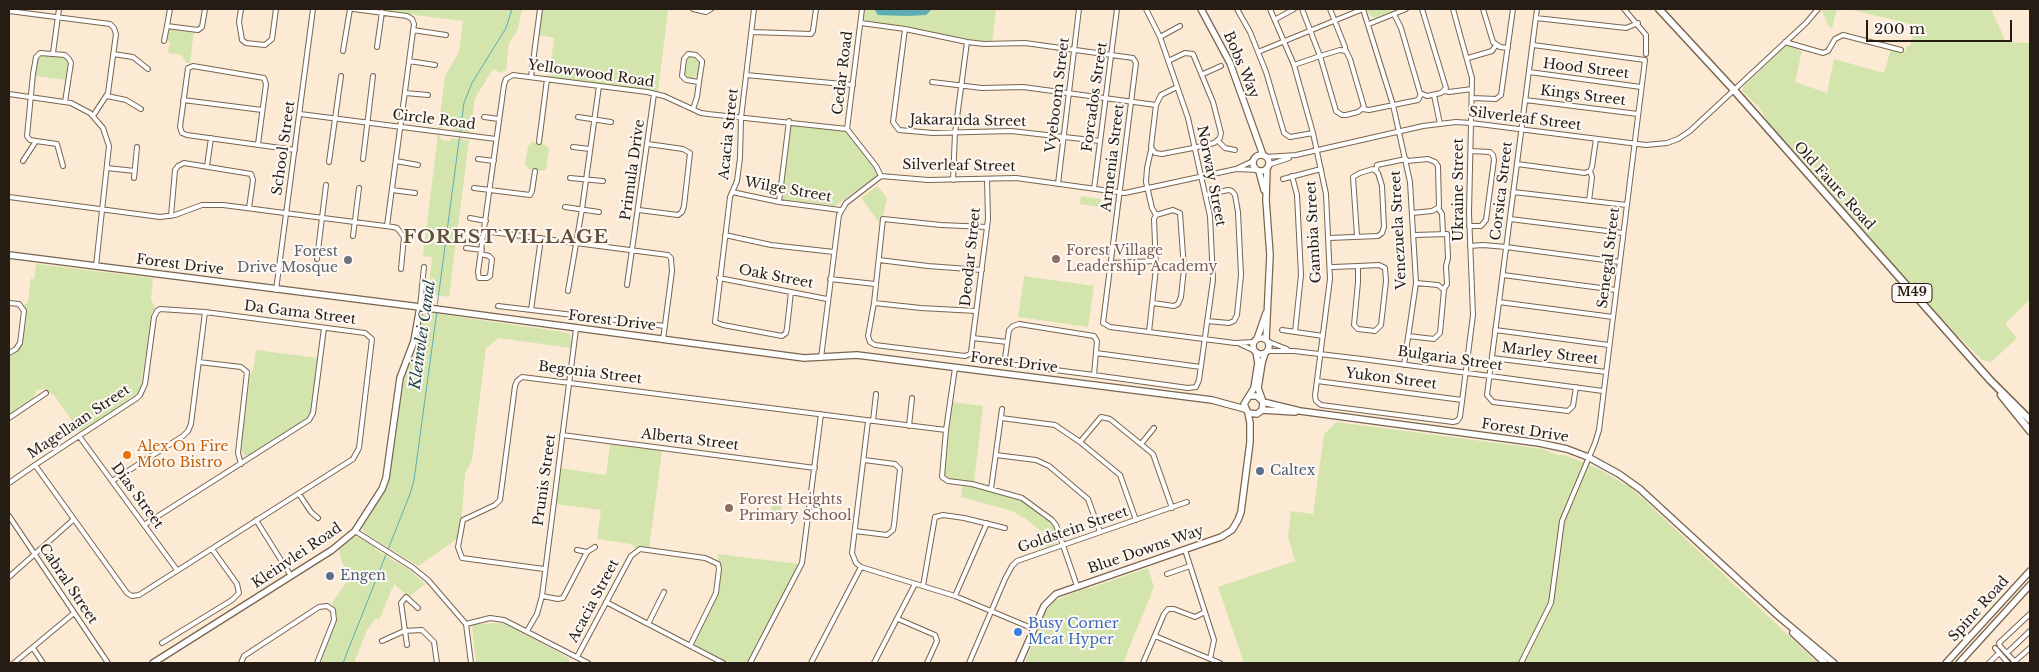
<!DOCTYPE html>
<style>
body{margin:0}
#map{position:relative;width:2039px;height:672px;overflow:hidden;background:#fcead5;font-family:"Libre Baskerville",serif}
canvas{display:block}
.frame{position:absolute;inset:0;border:10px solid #251d13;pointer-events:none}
.scale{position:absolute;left:1866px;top:20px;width:146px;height:22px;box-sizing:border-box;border:2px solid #251d13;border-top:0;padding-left:6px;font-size:15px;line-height:18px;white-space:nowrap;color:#251d13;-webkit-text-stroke:4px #fef9f4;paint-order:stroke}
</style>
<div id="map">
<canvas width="2039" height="672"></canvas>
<div class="frame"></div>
<div class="scale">200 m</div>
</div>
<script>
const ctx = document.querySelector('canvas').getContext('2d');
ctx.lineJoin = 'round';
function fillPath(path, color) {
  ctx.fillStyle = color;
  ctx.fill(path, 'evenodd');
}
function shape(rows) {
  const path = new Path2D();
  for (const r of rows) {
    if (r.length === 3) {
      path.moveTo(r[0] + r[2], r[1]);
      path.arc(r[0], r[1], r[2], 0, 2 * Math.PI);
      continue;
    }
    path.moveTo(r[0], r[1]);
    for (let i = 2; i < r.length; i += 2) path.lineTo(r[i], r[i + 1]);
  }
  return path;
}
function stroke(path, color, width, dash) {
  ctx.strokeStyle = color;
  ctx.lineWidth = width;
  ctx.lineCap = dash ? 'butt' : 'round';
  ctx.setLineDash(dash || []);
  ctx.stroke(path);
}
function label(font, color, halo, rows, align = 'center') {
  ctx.font = font + ' "Libre Baskerville",serif';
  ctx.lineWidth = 4;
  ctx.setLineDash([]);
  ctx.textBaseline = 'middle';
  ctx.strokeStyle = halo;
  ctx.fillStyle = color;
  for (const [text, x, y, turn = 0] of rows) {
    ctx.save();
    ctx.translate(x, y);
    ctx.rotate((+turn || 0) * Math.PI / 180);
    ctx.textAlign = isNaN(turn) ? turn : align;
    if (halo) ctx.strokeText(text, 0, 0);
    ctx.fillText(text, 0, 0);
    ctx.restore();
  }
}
const green = shape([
 [369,9,522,9,518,29,509,43,506,70,501,73,493,69,475,98,470,133,453,130,451,127,444,126,438,130,445,76,459,52,463,21],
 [540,9,668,9,658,92,549,77,554,38,537,35],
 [864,9,996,9,992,42,950,38,910,28,866,22,863,17],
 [1366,9,1399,9,1375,18,1371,16],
 [1821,9,1837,9,1832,28,1829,27],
 [1848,9,1991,9,2006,42,2030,43,2030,299,2005,324,2017,338,1991,362,1982,360,1955,333,1770,125,1759,107,1743,92,1743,87,1787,45,1802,51,1795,82,1827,93,1834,59,1884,73,1891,49,1905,52,1907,46,1910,46,1915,25],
 [170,28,194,31,190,63,186,63,182,55,168,53,170,42,166,41,168,29],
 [41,54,66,58,68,62,66,80,35,76,37,59],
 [690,56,696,57,700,62,698,75,692,79,686,77,684,73,685,61],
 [791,124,846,131,874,167,877,172,876,176,835,206,781,199],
 [438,134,442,140,449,141,452,138,469,140,449,297,428,294,432,257,423,256],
 [532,142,542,143,549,148,546,169,541,171,529,169,525,165,528,146],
 [877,186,887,198,881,225,861,198],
 [1081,196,1101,199,1100,207,1080,204],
 [36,264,153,278,151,299,155,308,152,313,140,391,81,434,54,395,44,389,37,390,31,402,9,416,9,355,16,351,22,344,26,311,24,305,28,302,31,278,34,279],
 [1024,276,1094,286,1088,327,1018,317],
 [426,312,569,333,572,341,571,348,499,338,486,348,472,460,465,473,462,514,457,539,418,566,365,533,362,527,384,492,389,478,404,377,418,345,423,316],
 [256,350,318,358,311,413,309,418,248,456,244,455,241,449,250,376,254,365],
 [952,402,983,406,974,482,949,479,944,475],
 [1336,422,1543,449,1557,455,1565,455,1599,469,1626,485,1627,484,1818,663,1244,663,1218,587,1295,561,1288,537,1291,511,1313,514,1324,435],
 [610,444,662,451,649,549,636,549,631,544,597,539,601,510,555,504,560,468,606,475],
 [962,485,974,486,1027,503,1052,523,1058,537,1057,543,1047,548,1042,532,1026,519,1012,511,961,497],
 [773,497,783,499,781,513,771,512],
 [354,537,359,537,375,547,375,549,411,571,425,584,409,597,394,584,379,620,376,618,367,630,354,663,320,663,337,620,337,615,332,603,350,577,342,562,339,549],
 [718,554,799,564,748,663,727,663,697,647,695,644,695,639,717,592,721,569,718,560],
 [1148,568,1154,587,1123,663,1025,663,1045,613,1054,601,1085,588,1090,588],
 [500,623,505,624,569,658,569,663,476,663,472,626,476,624]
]);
const water = shape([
 [874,9,932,9,926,15,907,16,878,15]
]);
const stream = shape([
 [437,307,464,103,472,83,506,28,512,9],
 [343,663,410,494,414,480,437,311]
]);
const street = shape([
 [170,9,167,26,198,30,202,27,205,9],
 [241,9,239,22,242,40,246,43,265,45,272,39,276,9],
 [353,9,407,16,412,19,414,24,387,226],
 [693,9,706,12,711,9],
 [754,9,741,118,740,158,737,181,730,197,715,322,723,325,782,336,786,333,787,328,791,292],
 [862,9,847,129,876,166,881,176],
 [1237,9,1250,32,1266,72,1284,133,1290,137,1313,133],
 [1270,9,1294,65,1313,133,1326,194,1330,279,1315,396,1316,401,1321,405,1453,422,1457,421,1460,417,1473,315,1469,213,1472,78,1453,9],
 [1330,9,1345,47,1345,50],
 [1363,9,1393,105,1410,182,1416,283,1404,365],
 [1483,9,1493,42,1500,47,1508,48],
 [1537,9,1487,395,1493,402,1568,411,1573,406,1576,387],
 [1624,9,1646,35,1646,54],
 [9,11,110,24,114,28,116,34,108,93,93,116],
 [1394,14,1401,28,1420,93,1427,96,1441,93,1446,88,1422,9],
 [1536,18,1626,28,1638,23],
 [1276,19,1294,9],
 [861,23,905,29,893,122,899,130,933,133,1011,131,1100,141],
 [1369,24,1406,9],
 [905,29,967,42,984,44,1025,43,1133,58,1136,63,1103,323,1110,327,1149,332,1235,343,1254,342],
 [413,30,446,35],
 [752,32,811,34,813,31,816,9],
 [1160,37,1180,26],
 [164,41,167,26],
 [1785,42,1823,53,1828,51,1835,39,1843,35,1901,50],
 [377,47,382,12],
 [343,51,350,9],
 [1258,52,1363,9],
 [53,53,59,9],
 [113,54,133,57,148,69],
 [1468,58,1492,51,1496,45],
 [409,61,435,65],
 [1294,65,1320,56,1340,50,1346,51,1350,59,1364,107,1358,112,1346,115,1342,115,1336,111,1320,56,1302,9],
 [1529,72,1641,87],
 [1203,74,1221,66],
 [746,75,853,85],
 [531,77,540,9],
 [932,82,982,88,1023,87,1156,105,1161,95,1177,87],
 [1444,91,1449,92,1472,89],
 [405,93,428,95],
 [9,94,71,103,90,113,103,128,109,146,96,266],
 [1434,95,1440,124],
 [107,96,126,100,141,109],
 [1473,98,1496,99,1501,95,1513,9],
 [183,100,262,110],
 [1525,100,1638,114],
 [1156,105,1151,147,1155,153,1162,154,1193,148,1214,143,1220,138,1221,133,1213,102,1193,54,1185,53,1168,61],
 [693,109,697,97,699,82,702,63,702,61,696,55,688,54,684,59,682,76,686,80,699,82],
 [1362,109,1369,110,1418,100,1421,94],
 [300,114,496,139],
 [484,117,499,119],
 [578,117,611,122],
 [1218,141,1225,148,1235,150],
 [539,142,547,79],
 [258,144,266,84,264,78,193,66,188,68,180,127,182,133,187,135,295,150],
 [573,147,590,149],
 [1266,157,1296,155,1423,126,1456,122,1471,123,1646,145,1667,143,1678,139,1690,131,1806,23,1818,9],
 [363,159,373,76],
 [478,159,494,161],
 [23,161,36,141],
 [396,161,418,165],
 [1407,161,1428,159,1435,162,1438,166,1439,207,1432,211,1412,213],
 [329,162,341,76],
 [1517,164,1585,173,1590,171],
 [1268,165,1289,158],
 [63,166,57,144,36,141,30,140,27,136,33,74,36,57,40,53,65,55,69,59,71,63,65,102],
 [207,166,211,138],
 [107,168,135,171],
 [1238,168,1253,161],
 [1376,170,1377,165,1406,159],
 [1590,171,1592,167,1596,139],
 [1292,176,1297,195,1301,275,1295,332],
 [134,178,137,147],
 [570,178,603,181],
 [987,179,988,219,987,227,971,352,970,354,965,356,875,345,870,342,868,336,874,303,883,219,941,225,987,227],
 [1283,179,1321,169],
 [953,180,955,133,967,42],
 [1058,184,1079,9],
 [474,188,530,195,532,191,535,171],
 [1094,189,1117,9],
 [392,190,415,193],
 [732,192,779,202,840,210],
 [1513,192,1627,205],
 [1206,195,1228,190,1232,191,1235,195,1238,212,1241,275,1237,315,1234,321,1229,323,1207,321],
 [9,197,160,217,175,215,202,205,223,205,393,227,397,228,404,237,401,269],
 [1589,201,1592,177,1590,171],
 [779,202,789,121],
 [565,207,599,212],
 [1438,208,1442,214,1443,234],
 [639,210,678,215,682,212,684,206,690,153,683,149,648,144],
 [171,216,175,170,178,166,184,163,251,174,253,180,249,208],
 [470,218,486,221],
 [1510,219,1623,233],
 [1469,226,1481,226,1486,220,1494,160,1493,155,1490,152,1471,151],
 [484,231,668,255,671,258,672,271,663,340],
 [725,235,771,245,834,252],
 [1415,235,1447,234,1448,258,1446,266,1447,284,1444,289],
 [353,236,359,188],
 [1329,238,1378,236,1382,233,1384,227,1382,186,1378,173,1373,169,1360,173,1353,177,1357,236],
 [1470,246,1483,245,1506,247,1620,262],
 [466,248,482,250],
 [481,254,489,256,492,259,490,276,487,278,479,278,478,272,504,85,506,79,513,75,647,92,664,96,701,113,708,114,847,129],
 [317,259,326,185],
 [879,260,928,266,982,270],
 [1111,263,1156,261],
 [1331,267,1333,267,1358,266,1379,265,1385,268,1386,281,1381,325,1375,331,1358,329,1354,325,1358,282,1358,266],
 [1503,275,1616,290],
 [719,278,827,299],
 [830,279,875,284],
 [627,285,654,94],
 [276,290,313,9],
 [568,291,582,209,599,86],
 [1499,302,1613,317],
 [9,303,19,304,24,311,20,343,16,349,9,353],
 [874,303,921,308,976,311],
 [1153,303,1174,306,1178,304,1181,297,1184,269,1180,213,1173,210,1156,215],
 [498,306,665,326],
 [420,307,424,267],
 [531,310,541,238],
 [1019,324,1094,336,1097,341,1094,375,1008,364,1005,358,1009,330,1013,326,1019,324],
 [1282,330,1323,336],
 [1495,330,1609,345],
 [1149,332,1156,268,1154,219,1156,215,1152,208,1146,182,1147,168,1151,150],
 [1408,336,1434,339,1440,333,1444,290,1438,285,1416,283],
 [973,338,1007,342],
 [1269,342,1287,349],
 [1240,344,1255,351],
 [1268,351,1294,351,1362,359,1603,391],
 [1096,353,1201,367],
 [821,358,839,215,846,203,881,176,928,180,1016,178,1125,193,1236,169,1257,170],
 [1492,358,1606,372],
 [199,362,241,367,247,372,238,453,241,464],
 [955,368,946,430,942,477,948,481,972,484,1022,498,1052,520,1056,525,1077,586],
 [1094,375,1188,388,1196,387,1199,380,1213,280,1210,216,1188,118,1160,37,1146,9],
 [1317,381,1462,400],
 [9,418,46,393],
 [1001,418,1055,425,1080,442,1120,475,1136,520],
 [868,421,852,553,856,563,861,567,955,596,1034,629],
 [873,421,876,394],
 [909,426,912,398],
 [562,435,815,468],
 [79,436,177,570],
 [1080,442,1101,417,1110,419,1153,454,1172,508],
 [1141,444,1154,428],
 [996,455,1036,460,1049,466,1088,499,1100,532],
 [112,481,183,436,188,431,191,424,205,312],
 [9,483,35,465,79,436,137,398,140,395,145,384,154,317,157,311,160,309,205,312,365,333,372,339,359,448,353,459,139,595,132,596,127,593,35,465],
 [991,489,1002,409],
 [299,494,311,512,318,518],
 [9,516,108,663],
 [256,520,291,576],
 [144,525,309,420,313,413,324,328],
 [355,531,412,567,428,580,466,624,471,663],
 [855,531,887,535,893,530,894,525,900,469,895,464,864,460],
 [577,550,587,552],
 [1185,550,1214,640,1210,659],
 [544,569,462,558,458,547,463,520,495,505,500,500,515,386,517,381,522,377,946,430],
 [1167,574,1190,566],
 [9,577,73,520],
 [923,586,935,517,943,515,964,518,1005,528],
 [542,596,558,599,563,598,587,552,595,547],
 [955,596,987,523],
 [606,602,723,663],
 [898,619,935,635,937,641,927,663],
 [466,624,490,618,504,620,588,663],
 [648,624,664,592],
 [527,631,537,614,542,596,576,329],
 [1155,636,1220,663],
 [382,641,404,631,422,630,434,642,437,663],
 [162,643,232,600,239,593,237,584,212,549],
 [407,645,401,603,406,597,418,608],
 [33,648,43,663],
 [1995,648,2008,663],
 [2007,653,2030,631],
 [577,657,631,556,640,549,705,558,718,564,719,569,716,593,690,646],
 [14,663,74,613],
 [241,663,244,656,319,607,327,606,333,610,334,620,317,663],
 [750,663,802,563,821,414],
 [811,663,861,567],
 [874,663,915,584],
 [969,663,1005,579,1012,566,1017,561,1187,502],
 [1143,663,1164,614,1168,609,1174,609,1195,617,1205,612],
 [1521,663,1551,603,1562,521,1595,443,1599,430,1645,60,1533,45],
 [1989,663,1999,653],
 [2013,663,2030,648],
 [2016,663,2000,646,1999,643,2030,614]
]);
const secondary = shape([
 [1201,9,1230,63,1263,155],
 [1261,163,8],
 [1259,171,1264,190],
 [9,255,420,307,804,358,857,355,1212,400,1245,409],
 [1261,346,8],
 [1257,339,1266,313],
 [1266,339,1270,255,1266,200,1267,168],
 [1251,396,1257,396,1263,402,1262,410,1257,414,1248,413,1244,404,1254,388,1258,363,1256,352],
 [1262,399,1258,388,1262,363,1265,353],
 [1263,402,1300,411,1539,443,1567,449,1588,457,1619,474,1640,489,1778,616,1834,663],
 [1262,410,1295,412],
 [1793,633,1825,663],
 [153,663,332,550,355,531,382,489,386,478,400,378,414,341,420,307],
 [1019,663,1044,606,1056,594,1221,537,1232,530,1238,520,1241,512,1250,442,1250,423,1248,413],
 [1946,663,2030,571],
 [1959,663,2030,585]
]);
const primary = shape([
 [1659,9,1733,89,1990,380,2030,420],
 [2001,395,2030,431]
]);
const markers = [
 [1056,259,5,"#8d6e63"],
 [348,260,5,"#6b7280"],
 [127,455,5,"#e8710a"],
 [1260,471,5,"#5c6f8a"],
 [729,508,5,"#8d6e63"],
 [330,576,5,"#5c6f8a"],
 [1018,632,5,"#3f7fe0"]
];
const shields = [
 [1912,293,40]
];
const shieldNames = [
 ["M49",1912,293]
];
const streetNames = [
 ["Bobs Way",1241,65,67],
 ["Hood Street",1586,69,7],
 ["Cedar Road",843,73,-83],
 ["Yellowwood Road",591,74,8],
 ["Vyeboom Street",1058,95,-83],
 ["Kings Street",1583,96,7],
 ["Forcados Street",1095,97,-82],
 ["Silverleaf Street",1525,119,7],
 ["Circle Road",434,120,7],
 ["Jakaranda Street",968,121,1],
 ["Acacia Street",729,134,-84],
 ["School Street",284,148,-82],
 ["Armenia Street",1113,158,-83],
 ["Silverleaf Street",959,166,1],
 ["Primula Drive",633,170,-82],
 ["Norway Street",1211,176,79],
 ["Old Faure Road",1834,186,48],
 ["Wilge Street",788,190,10],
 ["Ukraine Street",1459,190,-90],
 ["Corsica Street",1502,191,-83],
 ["Venezuela Street",1399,230,-93],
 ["Gambia Street",1314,232,-93],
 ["Deodar Street",971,257,-84],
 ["Senegal Street",1609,258,-83],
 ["Forest Drive",180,265,7],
 ["Oak Street",776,277,11],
 ["Da Gama Street",300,313,7],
 ["Forest Drive",612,321,7],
 ["Marley Street",1550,354,7],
 ["Bulgaria Street",1450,359,8],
 ["Forest Drive",1014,363,7],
 ["Begonia Street",590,373,7],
 ["Yukon Street",1391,379,7],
 ["Magellaan Street",79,422,-34],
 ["Forest Drive",1525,431,9],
 ["Alberta Street",690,440,7],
 ["Prunis Street",545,480,-82],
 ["Dias Street",137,496,54],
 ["Goldstein Street",1073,530,-19],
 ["Blue Downs Way",1146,550,-19],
 ["Kleinvlei Road",297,556,-34],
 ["Cabral Street",68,584,56],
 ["Acacia Street",594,601,-62],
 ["Spine Road",1979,609,-48]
];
const educationNames = [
 ["Forest Village",1066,251],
 ["Leadership Academy",1066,267],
 ["Forest Heights",739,500],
 ["Primary School",739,516]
];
const worshipNames = [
 ["Forest",338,252],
 ["Drive Mosque",338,268]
];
const foodNames = [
 ["Alex On Fire",137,447],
 ["Moto Bistro",137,463]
];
const serviceNames = [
 ["Caltex",1270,471],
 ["Engen",340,576]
];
const shopNames = [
 ["Busy Corner",1028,624],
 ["Meat Hyper",1028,640]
];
const waterNames = [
 ["Kleinvlei Canal",423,335,-82]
];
const districtNames = [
 ["FOREST VILLAGE",506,238]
];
fillPath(green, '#d3e5ad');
fillPath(water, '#5dadb4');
stroke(stream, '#5dadb4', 1);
stroke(street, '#79654f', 6);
stroke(secondary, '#79654f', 8);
stroke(primary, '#79654f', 9);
stroke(street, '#fff', 4);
stroke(secondary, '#fff', 5.5);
stroke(primary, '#fff', 6);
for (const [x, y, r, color] of markers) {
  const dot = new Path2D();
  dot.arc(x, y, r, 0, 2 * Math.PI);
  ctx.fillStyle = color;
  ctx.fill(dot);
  stroke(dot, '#fef9f4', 2);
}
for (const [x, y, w] of shields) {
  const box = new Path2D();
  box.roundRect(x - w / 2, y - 9.5, w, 19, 4);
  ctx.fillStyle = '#fef9f4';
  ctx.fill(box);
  stroke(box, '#251d13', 1);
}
label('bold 12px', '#251d13', null, shieldNames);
label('14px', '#251d13', '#fef9f4', streetNames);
label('14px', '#785e54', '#fef9f4', educationNames, 'left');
label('14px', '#5b616d', '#fef9f4', worshipNames, 'right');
label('14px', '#c56008', '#fef9f4', foodNames, 'left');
label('14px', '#4e5e75', '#fef9f4', serviceNames, 'left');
label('14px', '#366cbe', '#fef9f4', shopNames, 'left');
label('italic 15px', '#1b4144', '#fef9f4', waterNames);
ctx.letterSpacing = '1px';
label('bold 19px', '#624f39', '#fef9f4', districtNames);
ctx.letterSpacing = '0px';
</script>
